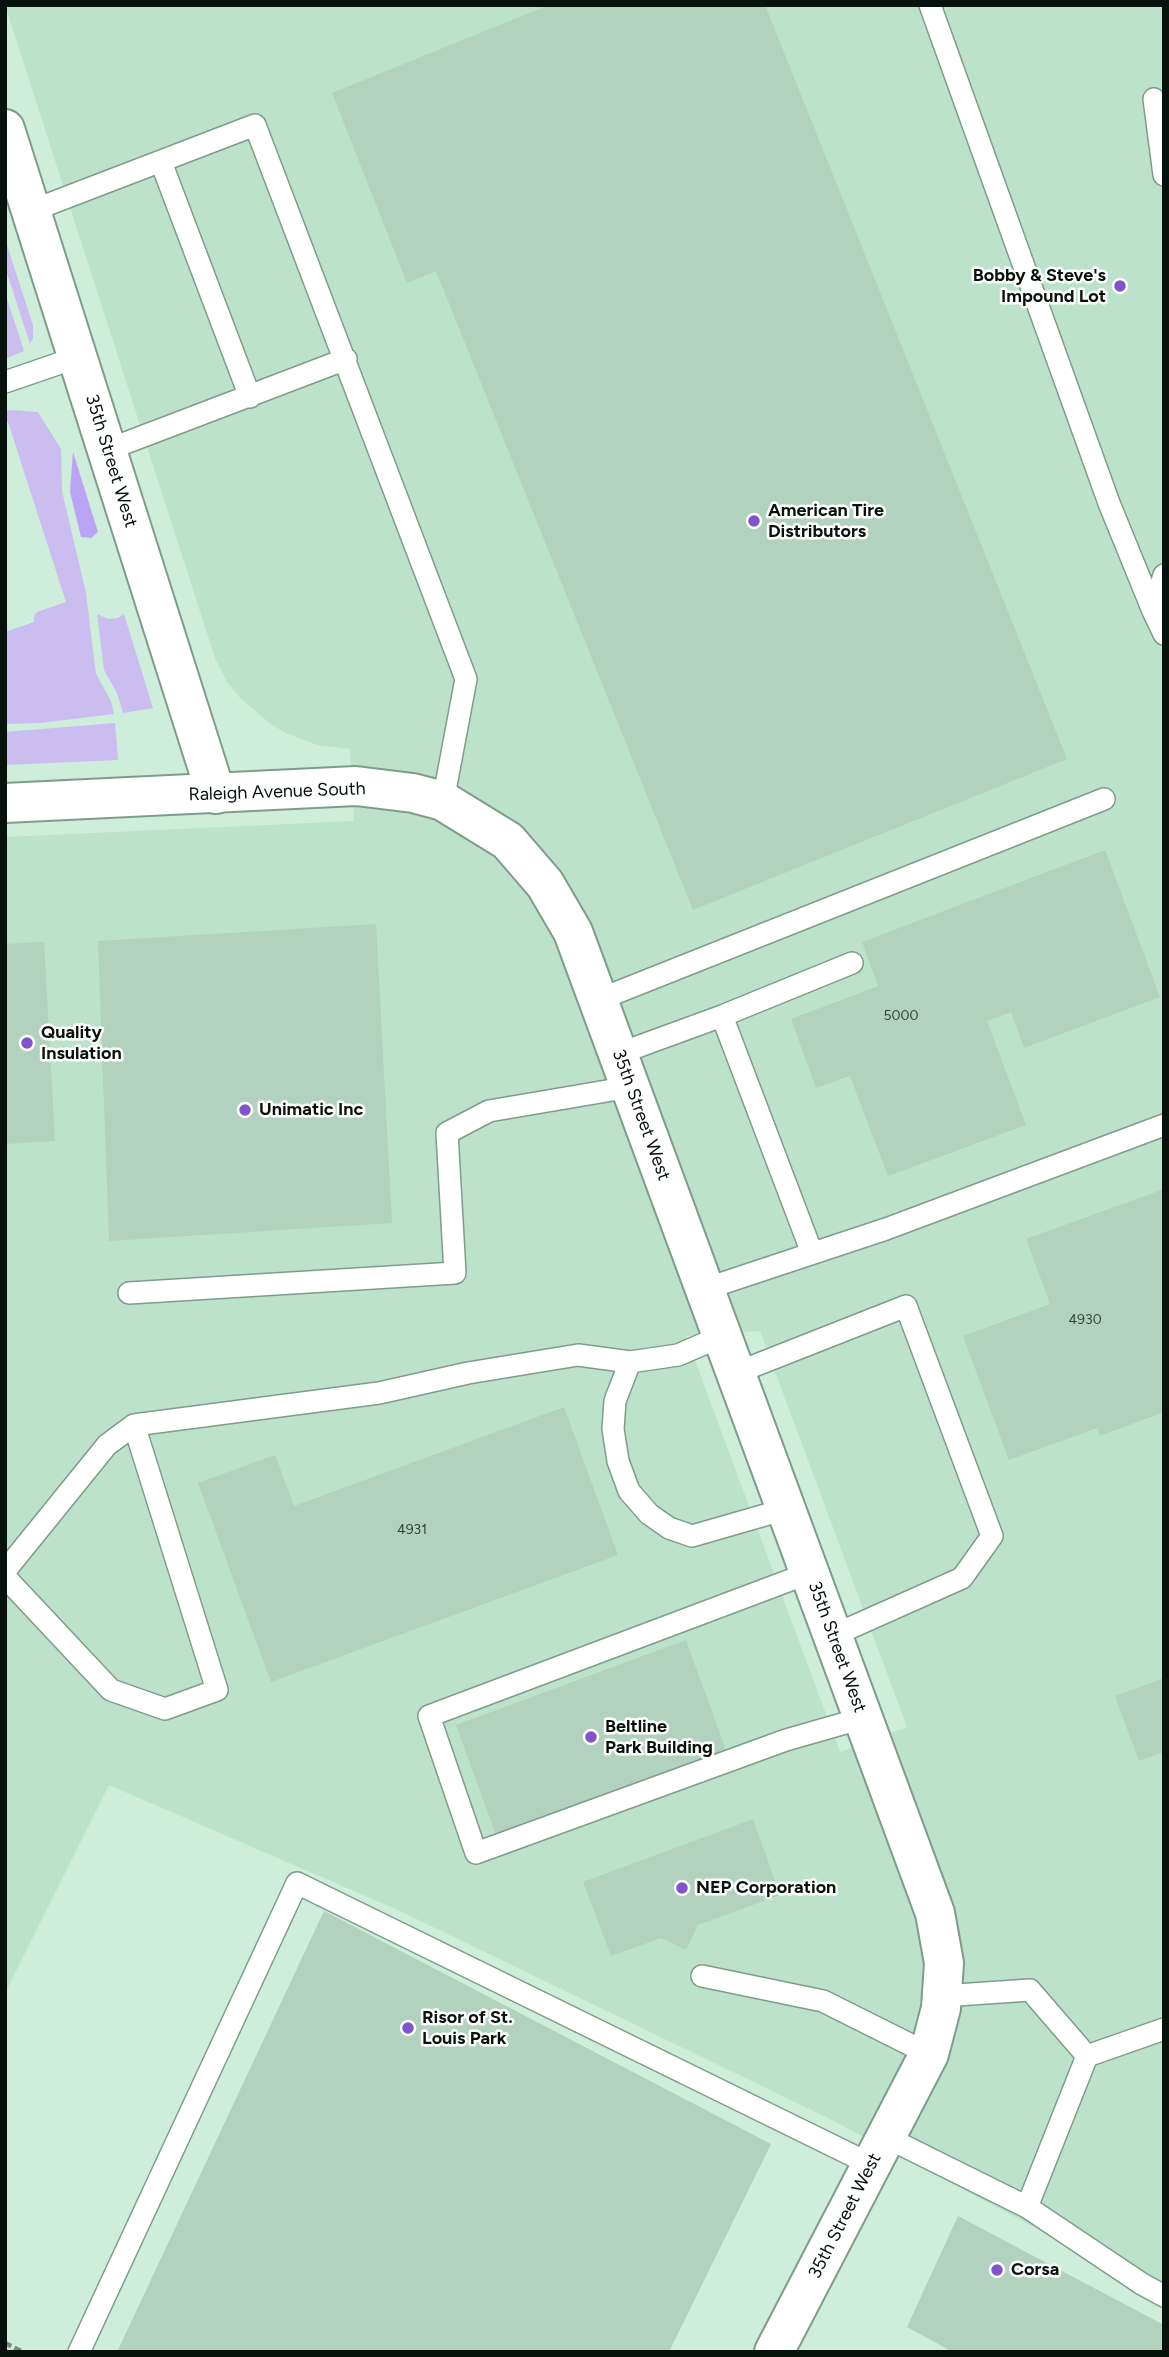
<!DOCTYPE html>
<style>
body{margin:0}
#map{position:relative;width:1169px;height:2357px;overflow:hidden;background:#ceeddb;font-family:Figtree,sans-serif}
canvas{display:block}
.frame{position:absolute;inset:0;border:7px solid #07120c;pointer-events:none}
</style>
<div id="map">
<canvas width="1169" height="2357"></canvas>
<div class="frame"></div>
</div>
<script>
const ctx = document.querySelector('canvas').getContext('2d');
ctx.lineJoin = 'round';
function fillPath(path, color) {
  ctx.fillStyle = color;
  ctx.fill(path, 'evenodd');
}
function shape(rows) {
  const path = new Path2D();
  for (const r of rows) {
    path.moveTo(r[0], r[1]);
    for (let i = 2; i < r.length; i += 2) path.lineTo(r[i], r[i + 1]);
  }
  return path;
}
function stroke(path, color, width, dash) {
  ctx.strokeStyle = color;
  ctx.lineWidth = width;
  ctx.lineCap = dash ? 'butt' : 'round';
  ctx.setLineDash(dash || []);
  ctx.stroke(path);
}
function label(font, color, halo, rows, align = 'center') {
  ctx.font = font + ' Figtree,sans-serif';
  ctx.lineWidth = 5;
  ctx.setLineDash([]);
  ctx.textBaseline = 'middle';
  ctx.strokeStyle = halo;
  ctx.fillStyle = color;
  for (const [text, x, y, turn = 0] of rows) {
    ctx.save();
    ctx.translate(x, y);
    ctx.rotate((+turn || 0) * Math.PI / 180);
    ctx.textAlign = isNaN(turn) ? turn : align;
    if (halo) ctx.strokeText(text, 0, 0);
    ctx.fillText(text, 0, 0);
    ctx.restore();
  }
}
const built = shape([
 [5,5,1164,5,1164,2296,828,2118,400,1911,109,1785,5,1993,5,837,354,821,350,749,317,745,286,733,272,725,240,698,227,682,215,658],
 [760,1331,907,1727,840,1752,686,1336]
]);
const green = shape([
 [5,239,33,325,33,338,30,344,5,267],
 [5,293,24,351,5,359],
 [10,410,38,412,61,449,62,491,86,593,96,674,111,701,114,714,40,723,5,724,5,632,34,622,34,616,37,612,66,602,8,422,5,422,5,412],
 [97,614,108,619,118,618,124,614,153,708,123,713,117,693,104,670],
 [115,723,118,760,5,765,5,732]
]);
const forest = shape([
 [73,452,98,532,91,538,81,537,70,492]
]);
const building = shape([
 [549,5,765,5,1067,759,693,910,436,271,407,283,332,93],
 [1105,850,1160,997,1024,1048,1011,1012,987,1021,1026,1125,888,1176,850,1076,816,1088,791,1019,878,986,862,942],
 [376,924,392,1223,109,1241,98,941],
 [44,942,55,1141,5,1144,5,944],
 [1164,1189,1164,1412,1100,1436,1097,1428,1009,1460,963,1336,1050,1304,1026,1239],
 [564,1407,618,1555,271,1682,198,1483,275,1455,294,1506],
 [686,1640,726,1750,496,1835,456,1725],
 [1164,1678,1164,1752,1139,1761,1115,1696],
 [753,1819,780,1895,698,1925,686,1950,661,1938,611,1956,583,1882],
 [324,1911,771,2144,669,2352,117,2352],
 [958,2216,1164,2325,1164,2352,953,2352,907,2327]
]);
const path = shape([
 [5,2343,23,2352]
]);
const service = shape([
 [930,5,1109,503,1153,611],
 [1154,99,1164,175],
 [161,162,250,397],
 [31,211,255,125,466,679,443,801],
 [5,382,78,357],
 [107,450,346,359],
 [1164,575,1153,611,1164,634],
 [598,1000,1104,799],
 [722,1016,812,1253],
 [618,1054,722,1016,852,963],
 [705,1289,886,1229,1164,1125],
 [129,1293,455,1273,447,1133,489,1111,630,1087],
 [722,1336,678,1355,630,1362,615,1401,613,1429,618,1461,629,1491,649,1514,669,1528,692,1536,786,1509],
 [736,1373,906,1306,992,1536,962,1578,832,1636],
 [5,1571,107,1445,134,1425,379,1393,468,1373,578,1355,630,1362],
 [809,1573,429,1716,476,1853,786,1740,863,1718],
 [5,1577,111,1690,165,1709,217,1690,134,1425],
 [702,1976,823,2001,929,2054],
 [942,1996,1030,1990,1087,2056],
 [886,2137,1027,2207,1142,2284,1164,2296],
 [1027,2207,1087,2056,1164,2029],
 [79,2352,297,1883,872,2165]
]);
const minor = shape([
 [5,129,216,794]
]);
const tertiary = shape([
 [5,803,356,786,413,793,443,801,508,841,545,884,573,932,935,1913,944,1963,941,2008,929,2054,774,2352]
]);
const markers = [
 [1120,286,7,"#8054cd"],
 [754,521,7,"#8054cd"],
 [27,1043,7,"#8054cd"],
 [245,1110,7,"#8054cd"],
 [591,1737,7,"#8054cd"],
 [682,1888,7,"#8054cd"],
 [408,2028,7,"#8054cd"],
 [997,2270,7,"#8054cd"]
];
const numberNames = [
 ["5000",901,1016],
 ["4930",1085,1320],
 ["4931",412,1530]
];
const poiNames = [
 ["Bobby & Steve's",1106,276,"right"],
 ["Impound Lot",1106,297,"right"],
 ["American Tire",768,511],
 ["Distributors",768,532],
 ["Quality",41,1033],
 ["Insulation",41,1054],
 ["Unimatic Inc",259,1110],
 ["Beltline",605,1727],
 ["Park Building",605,1748],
 ["NEP Corporation",696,1888],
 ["Risor of St.",422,2018],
 ["Louis Park",422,2039],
 ["Corsa",1011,2270]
];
const streetNames = [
 ["35th Street West",111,461,73],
 ["Raleigh Avenue South",277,792,-2],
 ["35th Street West",641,1115,70],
 ["35th Street West",837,1647,70],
 ["35th Street West",845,2216,-63]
];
fillPath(built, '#bce2cc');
fillPath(green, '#cbbdf0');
fillPath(forest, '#bba4f5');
fillPath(building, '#b3d1bf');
stroke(service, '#7f9c8b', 24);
stroke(minor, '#7f9c8b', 42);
stroke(tertiary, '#7f9c8b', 42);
stroke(path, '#768c7f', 4.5, [7, 3.5]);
stroke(service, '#fff', 21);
stroke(minor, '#fff', 38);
stroke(tertiary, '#fff', 38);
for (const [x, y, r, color] of markers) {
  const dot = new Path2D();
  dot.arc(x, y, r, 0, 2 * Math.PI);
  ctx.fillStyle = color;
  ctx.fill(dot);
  stroke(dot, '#fff', 2.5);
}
label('14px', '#324239', null, numberNames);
label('bold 18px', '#07120c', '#fff', poiNames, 'left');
label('18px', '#07120c', '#fff', streetNames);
</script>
